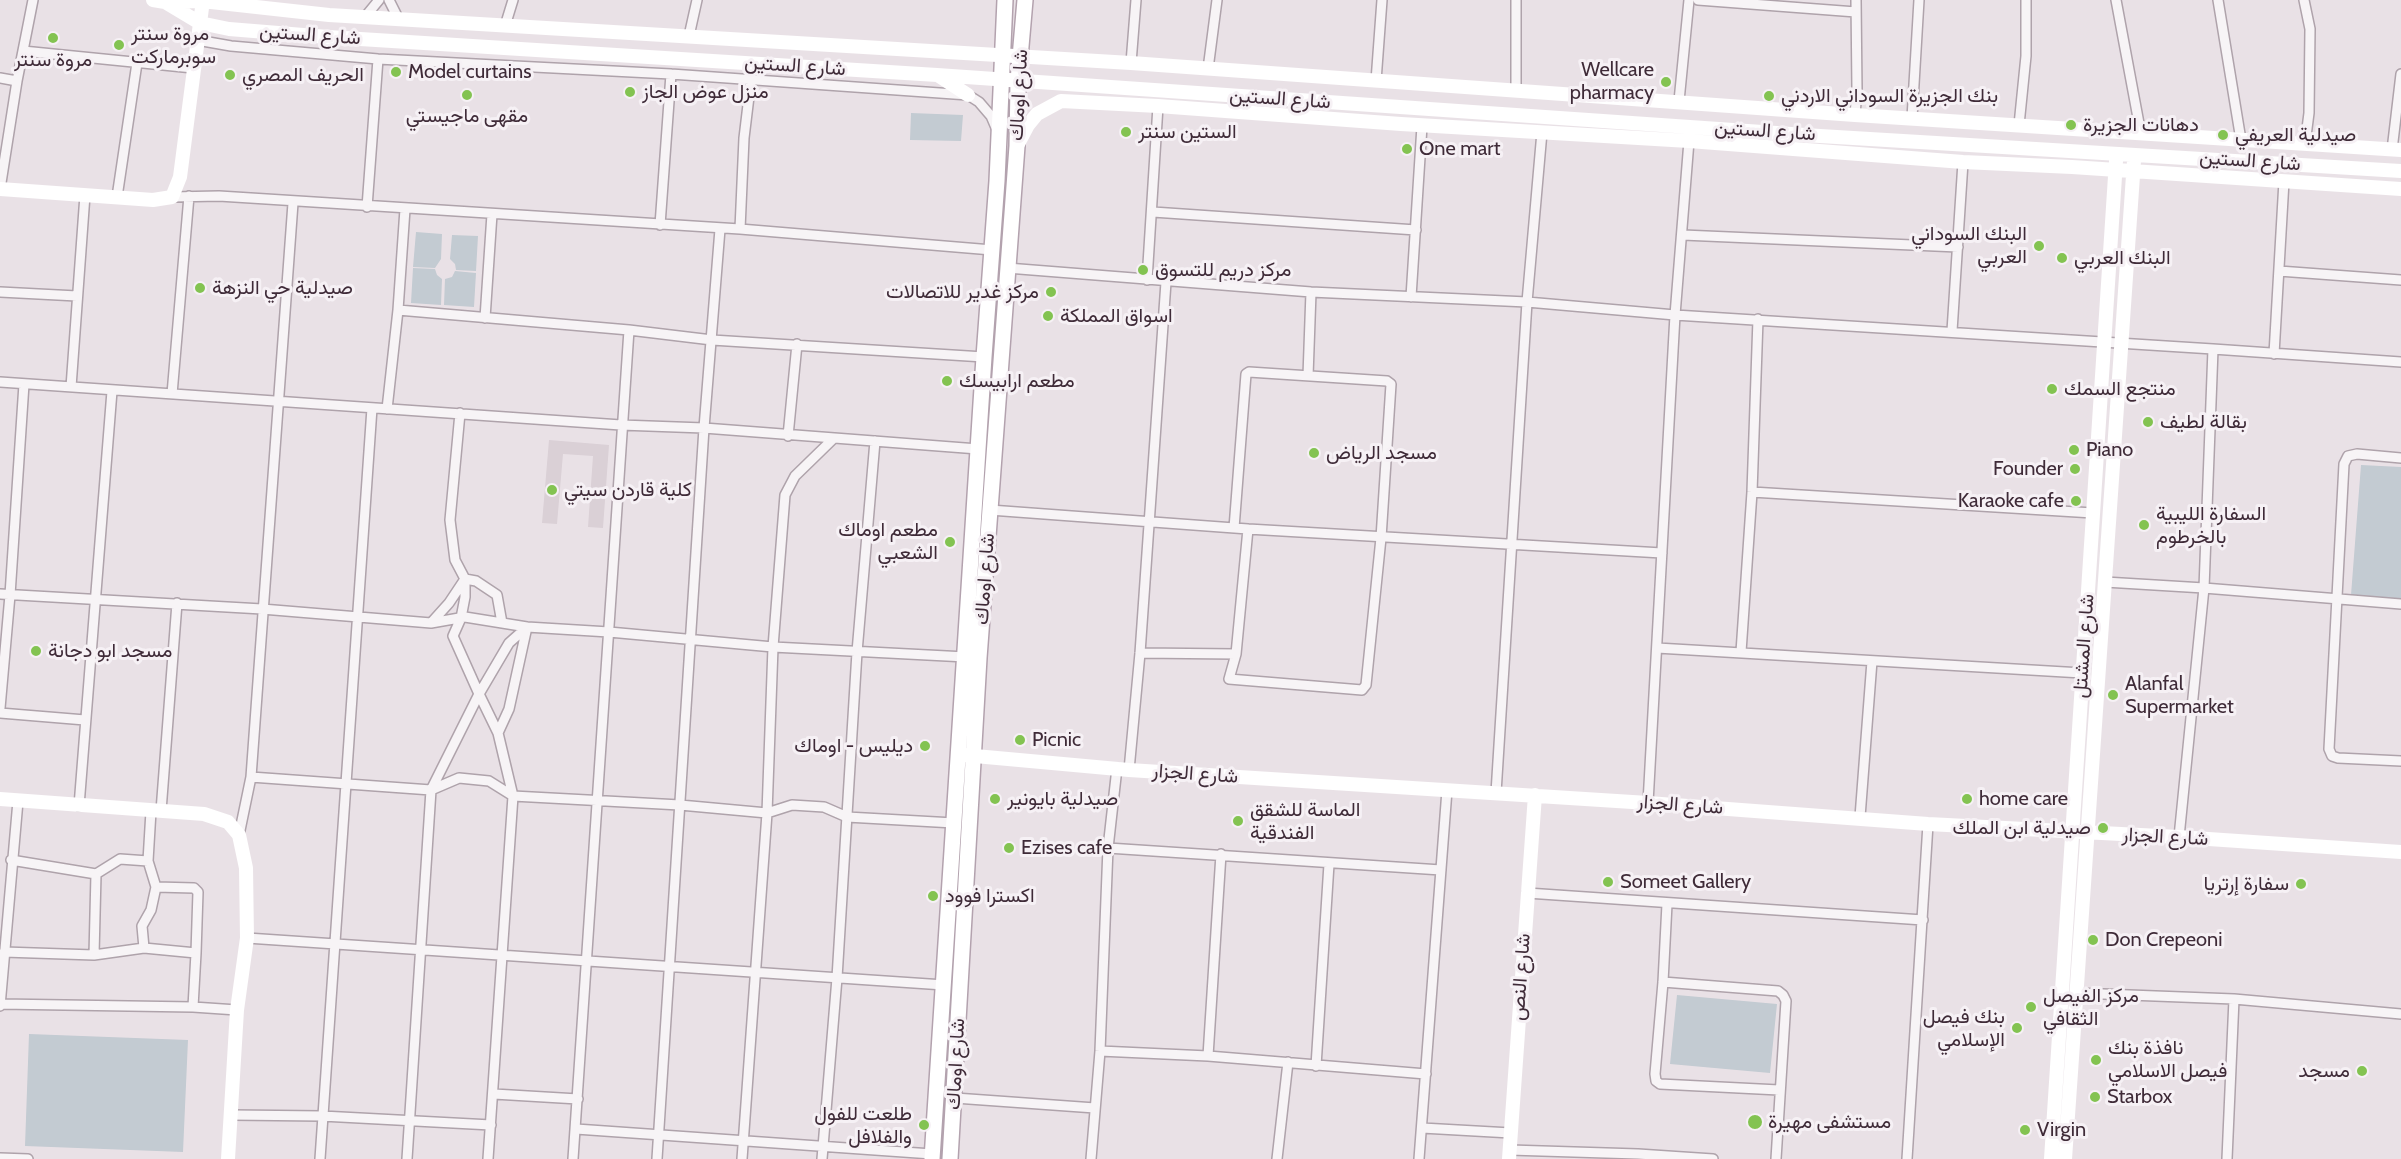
<!DOCTYPE html>
<meta charset="utf-8">
<style>
body{margin:0}
canvas{display:block;background:#e9e1e6}
</style>
<canvas width="2401" height="1159"></canvas>
<script>
const ctx = document.querySelector('canvas').getContext('2d');
ctx.lineJoin = 'round';
function fillPath(path, color) {
  ctx.fillStyle = color;
  ctx.fill(path, 'evenodd');
}
function shape(rows) {
  const path = new Path2D();
  for (const r of rows) {
    path.moveTo(r[0], r[1]);
    for (let i = 2; i < r.length; i += 2) path.lineTo(r[i], r[i + 1]);
  }
  return path;
}
function stroke(path, color, width, dash) {
  ctx.strokeStyle = color;
  ctx.lineWidth = width;
  ctx.lineCap = dash ? 'butt' : 'round';
  ctx.setLineDash(dash || []);
  ctx.stroke(path);
}
function label(font, color, halo, rows, align = 'center') {
  ctx.font = font + ' Cabin,Vazirmatn,sans-serif';
  ctx.lineWidth = 6;
  ctx.setLineDash([]);
  ctx.textBaseline = 'middle';
  ctx.strokeStyle = halo;
  ctx.fillStyle = color;
  for (const [text, x, y, turn = 0] of rows) {
    ctx.save();
    ctx.translate(x, y);
    ctx.rotate((+turn || 0) * Math.PI / 180);
    ctx.textAlign = isNaN(turn) ? turn : align;
    if (halo) ctx.strokeText(text, 0, 0);
    ctx.fillText(text, 0, 0);
    ctx.restore();
  }
}
const built = shape([
 [549,440,609,445,603,528,588,527,593,456,563,454,557,524,542,523]
]);
const green = shape([
 [911,113,963,115,961,141,910,140],
 [416,232,442,234,441,259,435,268,413,267],
 [452,235,478,236,476,271,456,270,455,264,450,259],
 [413,268,435,269,437,275,442,279,441,305,411,303],
 [455,271,476,273,474,307,444,305,445,279,452,277],
 [2361,465,2401,467,2401,599,2351,595],
 [1677,995,1777,1004,1770,1073,1670,1064],
 [29,1034,188,1040,183,1152,25,1146]
]);
const street = shape([
 [389,0,398,18],
 [1516,0,1516,90],
 [1698,0,1856,12],
 [2116,0,2141,134],
 [2218,0,2241,140],
 [2304,0,2310,29,2309,113,2305,144],
 [365,17,379,0],
 [505,26,513,0],
 [689,36,697,0],
 [197,40,231,46,378,59,671,74,968,95,979,102,991,116,997,130],
 [23,51,193,68],
 [1131,63,1136,0],
 [1208,69,1217,0],
 [0,78,17,81],
 [1376,81,1382,0],
 [1679,101,1689,0],
 [1855,115,1857,90,1856,0],
 [1912,118,1919,0],
 [2019,125,2026,56,2026,0],
 [2392,150,2401,74],
 [0,189,17,81,33,0],
 [117,197,137,63],
 [172,197,219,196,740,229,992,250],
 [367,207,378,59],
 [1153,212,1416,230],
 [660,225,671,74],
 [740,229,744,138,751,80],
 [1683,235,1958,247],
 [1007,268,1311,292,1527,302,1675,315,2213,349],
 [2279,271,2401,280],
 [1147,280,1158,106],
 [0,292,77,296],
 [1411,297,1422,126],
 [398,310,629,330,712,340,984,357],
 [485,318,492,214],
 [1952,331,1963,162],
 [2274,354,2284,181],
 [1308,376,1311,292],
 [0,382,621,425,704,428,978,449],
 [71,387,85,195],
 [172,394,189,196],
 [387,409,398,310,405,209],
 [788,436,797,344],
 [2401,458,2357,454,2348,456,2344,464,2329,749,2332,756,2338,758,2401,761],
 [1752,492,2093,513],
 [990,510,1248,529,1662,553],
 [2105,582,2204,588,2401,604],
 [0,594,262,609,431,623,465,617,527,627,609,632,773,647,966,657],
 [431,623,449,603,465,579,476,581,497,595,502,623],
 [1657,648,2082,673],
 [1741,652,1752,492,1758,319],
 [1140,653,1236,654,1229,679,1362,690,1366,685,1381,538,1391,384,1387,381,1249,372,1246,374,1234,528],
 [1236,654,1248,529],
 [0,708,10,595,24,384],
 [0,713,85,720],
 [498,733,479,694,509,643,527,627],
 [1129,770,1140,653,1166,282],
 [251,777,431,790,459,778,489,781,513,796,680,805,767,813,792,805,824,807,847,817,954,823],
 [1496,793,1527,302,1542,132],
 [1648,803,1675,315,1689,141],
 [79,806,112,391],
 [151,811,148,861,156,887,151,910,142,926,144,948,196,953,193,1007],
 [161,811,177,603],
 [1860,817,1872,661],
 [239,835,251,777,293,203],
 [2179,837,2204,588,2213,349,2401,362],
 [1108,848,1441,870],
 [11,860,96,874,120,859,148,861],
 [156,887,194,888,198,892,196,953],
 [1527,893,1923,920],
 [1667,904,1663,982,1655,1074,1656,1081,1660,1084,1779,1090],
 [247,938,944,985],
 [4,952,94,955,144,948],
 [94,955,96,874],
 [1663,982,1778,991,1783,995,1786,1001,1776,1159],
 [2077,993,2234,999,2401,1014],
 [0,1004,193,1007,237,1010],
 [0,1006,18,801],
 [1100,1051,1208,1056,1426,1074],
 [1208,1056,1221,854],
 [1316,1066,1329,864],
 [494,1094,578,1099],
 [955,1098,1095,1108],
 [231,1115,322,1116,491,1125],
 [1422,1128,1511,1133],
 [576,1129,932,1154],
 [1510,1150,1638,1154,1713,1159],
 [0,1158,28,1159],
 [320,1159,372,408],
 [407,1159,431,790,479,694,453,636,461,618,465,597,465,579,455,560,450,520,460,413],
 [488,1159,513,796,498,733,509,709,527,627],
 [573,1159,629,330],
 [657,1159,704,428,720,229],
 [742,1159,767,813,773,647,785,495,795,476,833,439],
 [822,1159,837,978,857,652,875,441],
 [1091,1159,1100,1051,1108,848,1117,768],
 [1277,1159,1288,1062],
 [1419,1159,1447,790],
 [1907,1159,1928,824],
 [2227,1159,2234,999]
]);
const secondary = shape([
 [153,0,165,2,202,1,329,15,1131,63,1855,115,2401,150],
 [165,2,200,23,229,29,328,37,937,75,1820,136,2401,171],
 [939,76,968,95],
 [1018,144,1028,125,1037,114,1061,101,1158,106,1401,124,1689,141,1963,162,2072,167,2401,189],
 [0,189,153,200,172,197,180,177,203,0],
 [964,755,1129,770,1648,803,1928,824,2179,837,2401,852],
 [0,799,204,814,228,822,239,835,246,868,247,938,237,1010,228,1159],
 [1509,1159,1535,795],
 [2051,1159,2116,161],
 [2065,1159,2134,161]
]);
const primary = shape([
 [932,1159,984,357,997,181,1005,0],
 [950,1159,979,658,1017,146,1018,81,1025,0]
]);
const markers = [
 [53,38,6,"#83c351"],
 [119,45,6,"#83c351"],
 [396,72,6,"#83c351"],
 [230,75,6,"#83c351"],
 [1666,82,6,"#83c351"],
 [630,92,6,"#83c351"],
 [467,95,6,"#83c351"],
 [1769,96,6,"#83c351"],
 [2071,125,6,"#83c351"],
 [1126,132,6,"#83c351"],
 [2223,135,6,"#83c351"],
 [1407,149,6,"#83c351"],
 [2039,246,6,"#83c351"],
 [2062,258,6,"#83c351"],
 [1143,270,6,"#83c351"],
 [200,288,6,"#83c351"],
 [1051,292,6,"#83c351"],
 [1048,316,6,"#83c351"],
 [947,381,6,"#83c351"],
 [2052,389,6,"#83c351"],
 [2148,422,6,"#83c351"],
 [2074,450,6,"#83c351"],
 [1314,453,6,"#83c351"],
 [2075,469,6,"#83c351"],
 [552,490,6,"#83c351"],
 [2076,501,6,"#83c351"],
 [2144,525,6,"#83c351"],
 [950,542,6,"#83c351"],
 [36,651,6,"#83c351"],
 [2113,695,6,"#83c351"],
 [1020,740,6,"#83c351"],
 [925,746,6,"#83c351"],
 [995,799,6,"#83c351"],
 [1967,799,6,"#83c351"],
 [1238,821,6,"#83c351"],
 [2103,828,6,"#83c351"],
 [1009,848,6,"#83c351"],
 [1608,882,6,"#83c351"],
 [2301,884,6,"#83c351"],
 [933,896,6,"#83c351"],
 [2093,940,6,"#83c351"],
 [2031,1007,6,"#83c351"],
 [2017,1028,6,"#83c351"],
 [2096,1060,6,"#83c351"],
 [2362,1071,6,"#83c351"],
 [2095,1097,6,"#83c351"],
 [1755,1122,8,"#83c351"],
 [924,1125,6,"#83c351"],
 [2025,1130,6,"#83c351"]
];
const poiNames = [
 ["مروة سنتر",131,34],
 ["سوبرماركت",131,57],
 ["مروة سنتر",53,60,"center"],
 ["Wellcare",1654,70,"right"],
 ["pharmacy",1654,93,"right"],
 ["Model curtains",408,72],
 ["الحريف المصري",242,75],
 ["منزل عوض الجاز",642,92],
 ["بنك الجزيرة السوداني الاردني",1781,96],
 ["مقهى ماجيستي",467,116,"center"],
 ["دهانات الجزيرة",2083,125],
 ["الستين سنتر",1138,132],
 ["صيدلية العريفي",2235,135],
 ["One mart",1419,149],
 ["البنك السوداني",2027,234,"right"],
 ["العربي",2027,257,"right"],
 ["البنك العربي",2074,258],
 ["مركز دريم للتسوق",1155,270],
 ["صيدلية حي النزهة",212,288],
 ["مركز غدير للاتصالات",1039,292,"right"],
 ["اسواق المملكة",1060,316],
 ["مطعم ارابيسك",959,381],
 ["منتجع السمك",2064,389],
 ["بقالة لطيف",2160,422],
 ["Piano",2086,450],
 ["مسجد الرياض",1326,453],
 ["Founder",2063,469,"right"],
 ["كلية قاردن سيتي",564,490],
 ["Karaoke cafe",2064,501,"right"],
 ["السفارة الليبية",2156,514],
 ["بالخرطوم",2156,537],
 ["مطعم اوماك",938,530,"right"],
 ["الشعبي",938,553,"right"],
 ["مسجد ابو دجانة",48,651],
 ["Alanfal",2125,684],
 ["Supermarket",2125,707],
 ["Picnic",1032,740],
 ["ديليس - اوماك",913,746,"right"],
 ["صيدلية بايونير",1007,799],
 ["home care",1979,799],
 ["الماسة للشقق",1250,810],
 ["الفندقية",1250,833],
 ["صيدلية ابن الملك",2091,828,"right"],
 ["Ezises cafe",1021,848],
 ["Someet Gallery",1620,882],
 ["سفارة إرتريا",2289,884,"right"],
 ["اكسترا فوود",945,896],
 ["Don Crepeoni",2105,940],
 ["مركز الفيصل",2043,996],
 ["الثقافي",2043,1019],
 ["بنك فيصل",2005,1017,"right"],
 ["الإسلامي",2005,1040,"right"],
 ["نافذة بنك",2108,1048],
 ["فيصل الاسلامي",2108,1071],
 ["مسجد",2350,1071,"right"],
 ["Starbox",2107,1097],
 ["طلعت للفول",912,1114,"right"],
 ["والفلافل",912,1137,"right"],
 ["مستشفى مهيرة",1768,1122],
 ["Virgin",2037,1130]
];
const streetNames = [
 ["شارع الستين",310,35,4],
 ["شارع الستين",795,66,4],
 ["شارع اوماك",1019,95,-87],
 ["شارع الستين",1280,99,4],
 ["شارع الستين",1765,131,4],
 ["شارع الستين",2250,161,4],
 ["شارع اوماك",985,579,-86],
 ["شارع المشتل",2084,646,-86],
 ["شارع الجزار",1195,774,4],
 ["شارع الجزار",1680,805,4],
 ["شارع الجزار",2165,837,3],
 ["شارع النص",1521,977,-86],
 ["شارع اوماك",956,1064,-87]
];
fillPath(built, '#dad0d6');
fillPath(green, '#c3cbd2');
stroke(street, '#afa3ab', 12);
stroke(primary, '#b3a2ae', 18);
stroke(street, '#f7f4f6', 9);
stroke(secondary, '#fff', 14);
stroke(primary, '#fff', 15);
for (const [x, y, r, color] of markers) {
  const dot = new Path2D();
  dot.arc(x, y, r, 0, 2 * Math.PI);
  ctx.fillStyle = color;
  ctx.fill(dot);
  stroke(dot, '#f6f1f5', 2);
}
label('20px', '#3f2b38', '#f6f1f5', poiNames, 'left');
label('20px', '#3f2b38', '#f6f1f5', streetNames);
</script>
